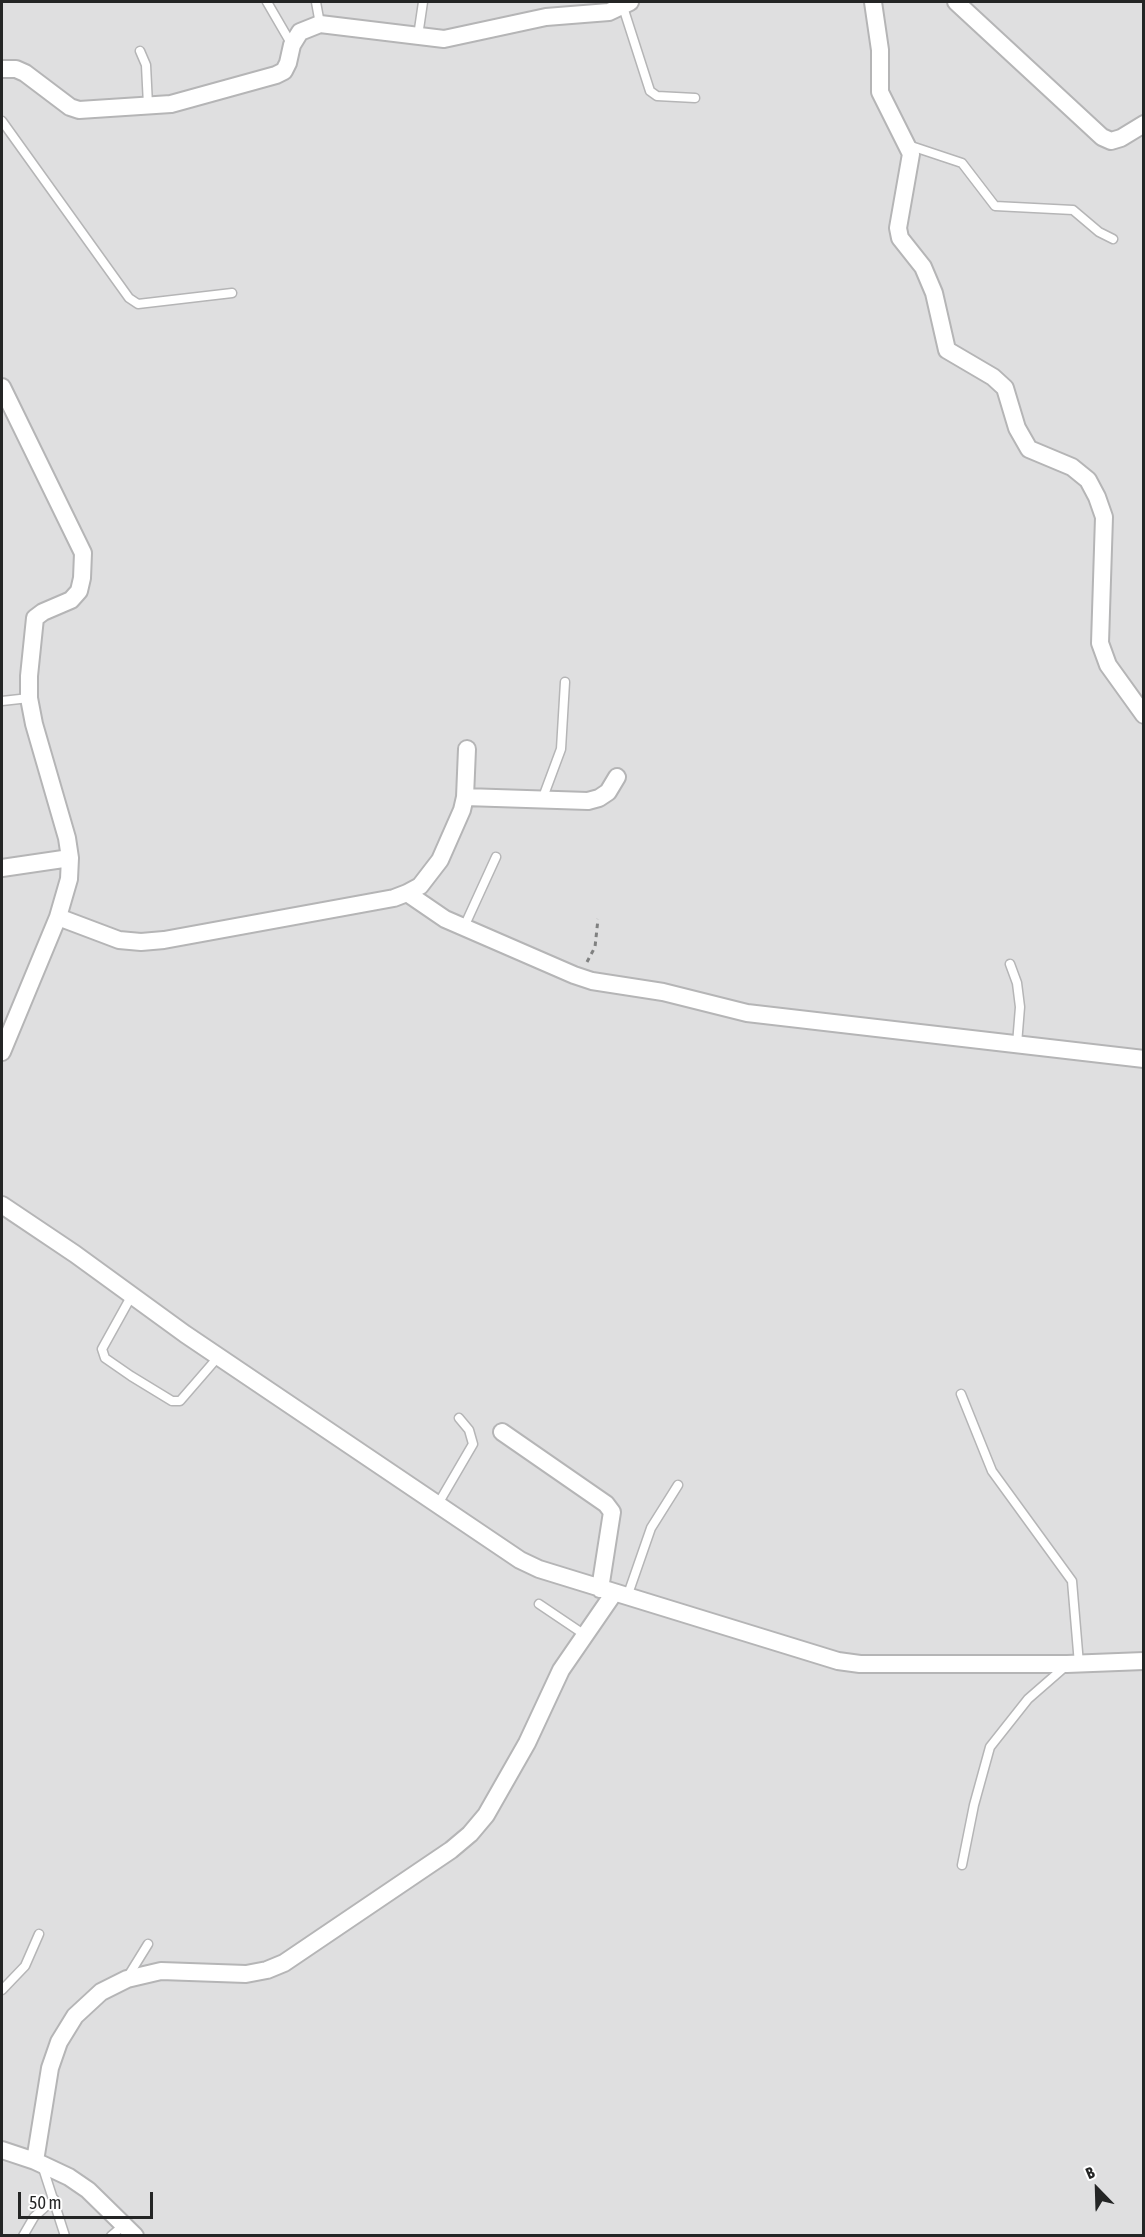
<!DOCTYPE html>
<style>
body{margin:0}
#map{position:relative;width:1145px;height:2237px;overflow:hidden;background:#dfdfe0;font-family:"Asap Condensed",sans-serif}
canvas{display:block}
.frame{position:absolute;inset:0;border:3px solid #242525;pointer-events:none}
.north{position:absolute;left:1067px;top:2159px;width:60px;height:60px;-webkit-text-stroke:4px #fff;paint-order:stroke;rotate:337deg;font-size:16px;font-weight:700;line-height:24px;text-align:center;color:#242525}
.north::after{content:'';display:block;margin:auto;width:21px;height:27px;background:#242525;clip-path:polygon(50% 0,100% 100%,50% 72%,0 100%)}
.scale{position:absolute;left:18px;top:2192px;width:135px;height:27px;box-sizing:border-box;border:3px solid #242525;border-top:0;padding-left:8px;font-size:18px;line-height:21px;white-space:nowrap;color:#242525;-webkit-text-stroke:4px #fff;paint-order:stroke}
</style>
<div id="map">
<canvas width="1145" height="2237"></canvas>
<div class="frame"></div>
<div class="north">B</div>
<div class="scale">50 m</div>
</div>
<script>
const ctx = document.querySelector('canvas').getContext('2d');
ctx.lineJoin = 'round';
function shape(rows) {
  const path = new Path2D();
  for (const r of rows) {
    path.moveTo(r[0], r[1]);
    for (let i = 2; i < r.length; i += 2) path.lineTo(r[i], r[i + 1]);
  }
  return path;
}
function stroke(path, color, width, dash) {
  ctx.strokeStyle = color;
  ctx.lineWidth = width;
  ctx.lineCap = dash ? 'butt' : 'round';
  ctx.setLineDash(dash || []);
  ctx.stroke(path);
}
const path = shape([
 [587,962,595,947,598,919]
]);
const lane = shape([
 [267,2,292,45],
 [316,2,320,24],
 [623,7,650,91,657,96,695,98],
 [418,36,423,2],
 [140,51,146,65,148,105],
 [2,121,129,298,138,304,232,293],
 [908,145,962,163,995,206,1073,210,1099,232,1113,239],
 [2,701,29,698],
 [542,800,561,749,565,682],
 [464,927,496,857],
 [1010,964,1017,983,1020,1007,1017,1044],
 [132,1295,102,1349,105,1358,131,1376,172,1401,180,1401,219,1356],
 [961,1394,992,1471,1072,1581,1079,1664],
 [438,1504,473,1444,469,1430,459,1418],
 [627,1597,651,1528,678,1485],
 [539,1604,585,1635],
 [962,1865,974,1805,990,1747,1028,1699,1067,1665],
 [127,1978,148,1944],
 [2,1990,25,1966,39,1934],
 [42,2165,65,2236],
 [23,2236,34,2217,54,2199],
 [111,2236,124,2225]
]);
const street = shape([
 [873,2,880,50,880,92,911,154,898,228,900,238,923,267,934,293,947,350,993,377,1005,388,1017,428,1029,449,1072,467,1088,480,1097,497,1104,517,1100,643,1108,665,1144,715],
 [956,2,1102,137,1111,141,1121,138,1144,124],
 [2,69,16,69,25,73,70,107,79,110,171,104,276,75,284,71,288,63,292,45,300,32,320,24,444,39,546,17,609,12,630,2],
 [2,387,83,553,82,578,79,591,71,600,43,612,35,618,29,676,29,698,34,724,67,838,70,858,69,879,58,917,2,1052],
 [465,797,588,801,599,798,608,792,617,777],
 [2,868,70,858],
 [407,893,445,919,574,975,592,981,663,992,747,1013,1144,1059],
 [58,917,119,940,141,942,164,940,394,898,407,893,420,886,440,860,462,810,465,797,467,749],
 [2,1205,75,1254,185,1334,520,1560,539,1569,838,1661,860,1664,1067,1664,1144,1661],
 [502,1432,606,1504,612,1512,600,1589],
 [2,2150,35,2161,69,2177,88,2190,135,2236],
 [35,2161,50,2068,59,2042,75,2016,101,1992,127,1979,161,1971,246,1974,267,1970,284,1963,451,1850,470,1834,486,1815,527,1743,561,1670,614,1593]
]);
stroke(lane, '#b5b5b6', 11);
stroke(street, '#b5b5b6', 20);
stroke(path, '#808181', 3, [4.5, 4.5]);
stroke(lane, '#fff', 8);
stroke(street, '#fff', 16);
</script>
